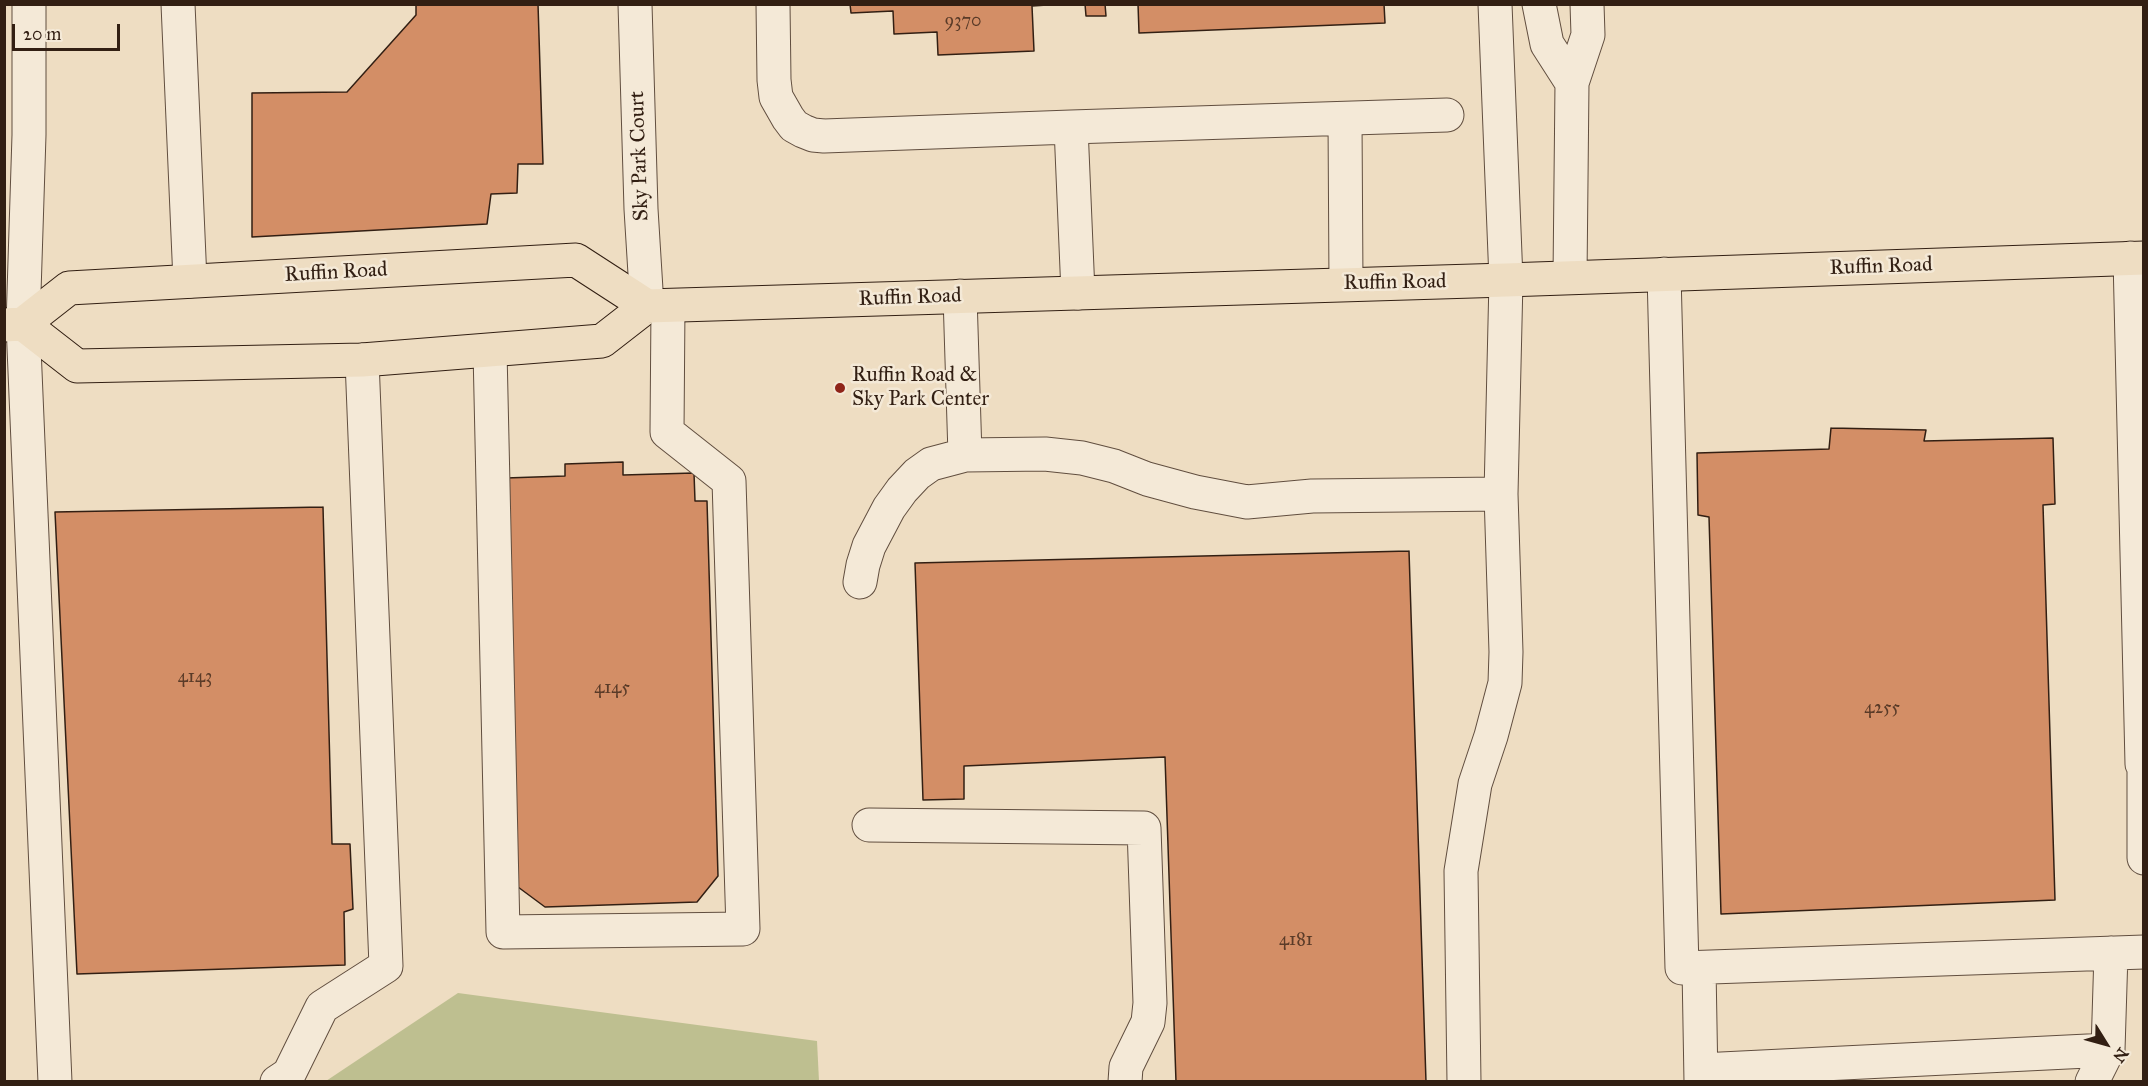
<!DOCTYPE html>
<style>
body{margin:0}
#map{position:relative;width:2148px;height:1086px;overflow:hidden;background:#eeddc2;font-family:"IM FELL Great Primer",serif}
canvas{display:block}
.frame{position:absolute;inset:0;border:6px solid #321f13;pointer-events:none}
.north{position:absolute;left:2076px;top:1014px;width:60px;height:60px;-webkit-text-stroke:4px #f4e9d7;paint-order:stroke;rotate:127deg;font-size:16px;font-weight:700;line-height:24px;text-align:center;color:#321f13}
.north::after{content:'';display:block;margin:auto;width:21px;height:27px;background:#321f13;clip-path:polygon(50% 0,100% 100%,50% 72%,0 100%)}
.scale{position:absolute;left:12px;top:24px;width:108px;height:27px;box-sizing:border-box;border:3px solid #321f13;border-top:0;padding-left:8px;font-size:18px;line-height:21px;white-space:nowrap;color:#321f13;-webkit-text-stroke:4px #f4e9d7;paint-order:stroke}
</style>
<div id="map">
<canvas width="2148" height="1086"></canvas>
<div class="frame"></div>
<div class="north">N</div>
<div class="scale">20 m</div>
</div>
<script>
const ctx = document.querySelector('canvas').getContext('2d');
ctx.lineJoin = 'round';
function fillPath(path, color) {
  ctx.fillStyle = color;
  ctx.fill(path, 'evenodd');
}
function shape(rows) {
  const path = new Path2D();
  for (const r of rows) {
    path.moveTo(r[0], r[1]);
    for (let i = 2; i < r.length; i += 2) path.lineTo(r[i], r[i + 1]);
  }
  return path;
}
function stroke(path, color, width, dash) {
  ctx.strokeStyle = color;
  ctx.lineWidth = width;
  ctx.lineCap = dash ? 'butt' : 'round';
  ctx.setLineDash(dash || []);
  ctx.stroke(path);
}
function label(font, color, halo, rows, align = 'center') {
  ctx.font = font + ' "IM FELL Great Primer",serif';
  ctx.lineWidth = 5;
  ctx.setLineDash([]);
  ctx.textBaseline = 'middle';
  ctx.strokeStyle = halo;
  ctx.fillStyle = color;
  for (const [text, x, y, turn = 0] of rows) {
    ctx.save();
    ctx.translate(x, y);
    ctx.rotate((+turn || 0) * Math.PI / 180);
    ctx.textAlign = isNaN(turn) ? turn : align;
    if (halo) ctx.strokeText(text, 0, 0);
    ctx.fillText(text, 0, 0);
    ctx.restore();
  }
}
const green = shape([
 [458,993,817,1041,819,1081,326,1081]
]);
const building = shape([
 [416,4,538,4,543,164,518,164,517,193,491,194,487,224,252,237,252,93,347,92,416,15,416,4],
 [850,4,1062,4,1032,6,1034,51,938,55,937,32,894,34,893,11,851,13,850,4],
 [1085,4,1105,4,1106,16,1086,16,1085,4],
 [1138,4,1384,4,1385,23,1139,33,1138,4],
 [1831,428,1926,430,1924,441,2053,438,2055,504,2043,505,2055,900,1721,914,1709,517,1698,515,1697,453,1829,449,1831,428],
 [623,462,623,475,694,473,695,501,707,501,718,876,697,902,545,907,518,887,506,478,565,476,565,464,623,462],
 [323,507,332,844,350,844,353,909,344,912,345,965,77,974,55,512,323,507],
 [1409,551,1426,1082,1176,1082,1165,757,964,766,964,799,923,800,915,563,1409,551]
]);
const minor = shape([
 [29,4,29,135,23,324,55,1082],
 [178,4,190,281],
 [635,4,641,209,647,306],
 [773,4,774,80,776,97,788,118,794,126,803,131,813,135,824,136,1071,127,1078,293],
 [1539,4,1547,44,1572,83],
 [1345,119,1346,284],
 [1071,127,1447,115],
 [2130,258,2142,764],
 [1664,274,1682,968,2144,952],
 [1570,277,1572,83,1588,35,1587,4],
 [490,351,503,932,743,929,729,481,667,432,668,306],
 [965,455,1045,454,1082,458,1114,466,1147,479,1195,492,1247,502,1312,496,1501,494,1506,280,1495,4],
 [860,582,863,565,869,546,889,508,902,490,917,474,931,464,965,455,960,296],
 [2144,764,2144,858],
 [869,825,1144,828,1150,1003,1148,1022,1126,1067,1125,1082],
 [1699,968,1701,1082],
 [1701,1070,2108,1050],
 [277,1082,289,1074,322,1007,386,966,362,360],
 [1464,1082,1461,871,1475,784,1491,736,1505,683,1506,652,1501,494],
 [2092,1082,2108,1050,2111,953]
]);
const major = shape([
 [23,324,77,366,362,360,602,341,647,306],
 [4,325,23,324,69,288,576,260,647,306,1506,280,2144,258]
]);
const markers = [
 [840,388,6,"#8f2418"]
];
const numberNames = [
 ["9370",963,22],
 ["4143",195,678],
 ["4145",612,689],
 ["4255",1882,709],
 ["4181",1296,941]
];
const streetNames = [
 ["Sky Park Court",640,156,-92],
 ["Ruffin Road",1881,267,-2],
 ["Ruffin Road",336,273,-3],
 ["Ruffin Road",1395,283,-1],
 ["Ruffin Road",910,298,-2]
];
const poiNames = [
 ["Ruffin Road &",852,376],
 ["Sky Park Center",852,400]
];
fillPath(green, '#bebf90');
fillPath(building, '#d38e66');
stroke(building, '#321f13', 1.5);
stroke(minor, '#614e3f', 35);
stroke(major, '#321f13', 35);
stroke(minor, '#f4e9d7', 33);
stroke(major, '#eeddc2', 33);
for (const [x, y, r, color] of markers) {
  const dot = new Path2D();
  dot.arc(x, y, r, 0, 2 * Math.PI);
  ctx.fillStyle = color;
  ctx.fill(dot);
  stroke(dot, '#f4e9d7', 2);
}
label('18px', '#5a3b28', null, numberNames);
label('21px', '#321f13', '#f4e9d7', streetNames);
label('21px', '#321f13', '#f4e9d7', poiNames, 'left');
</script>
